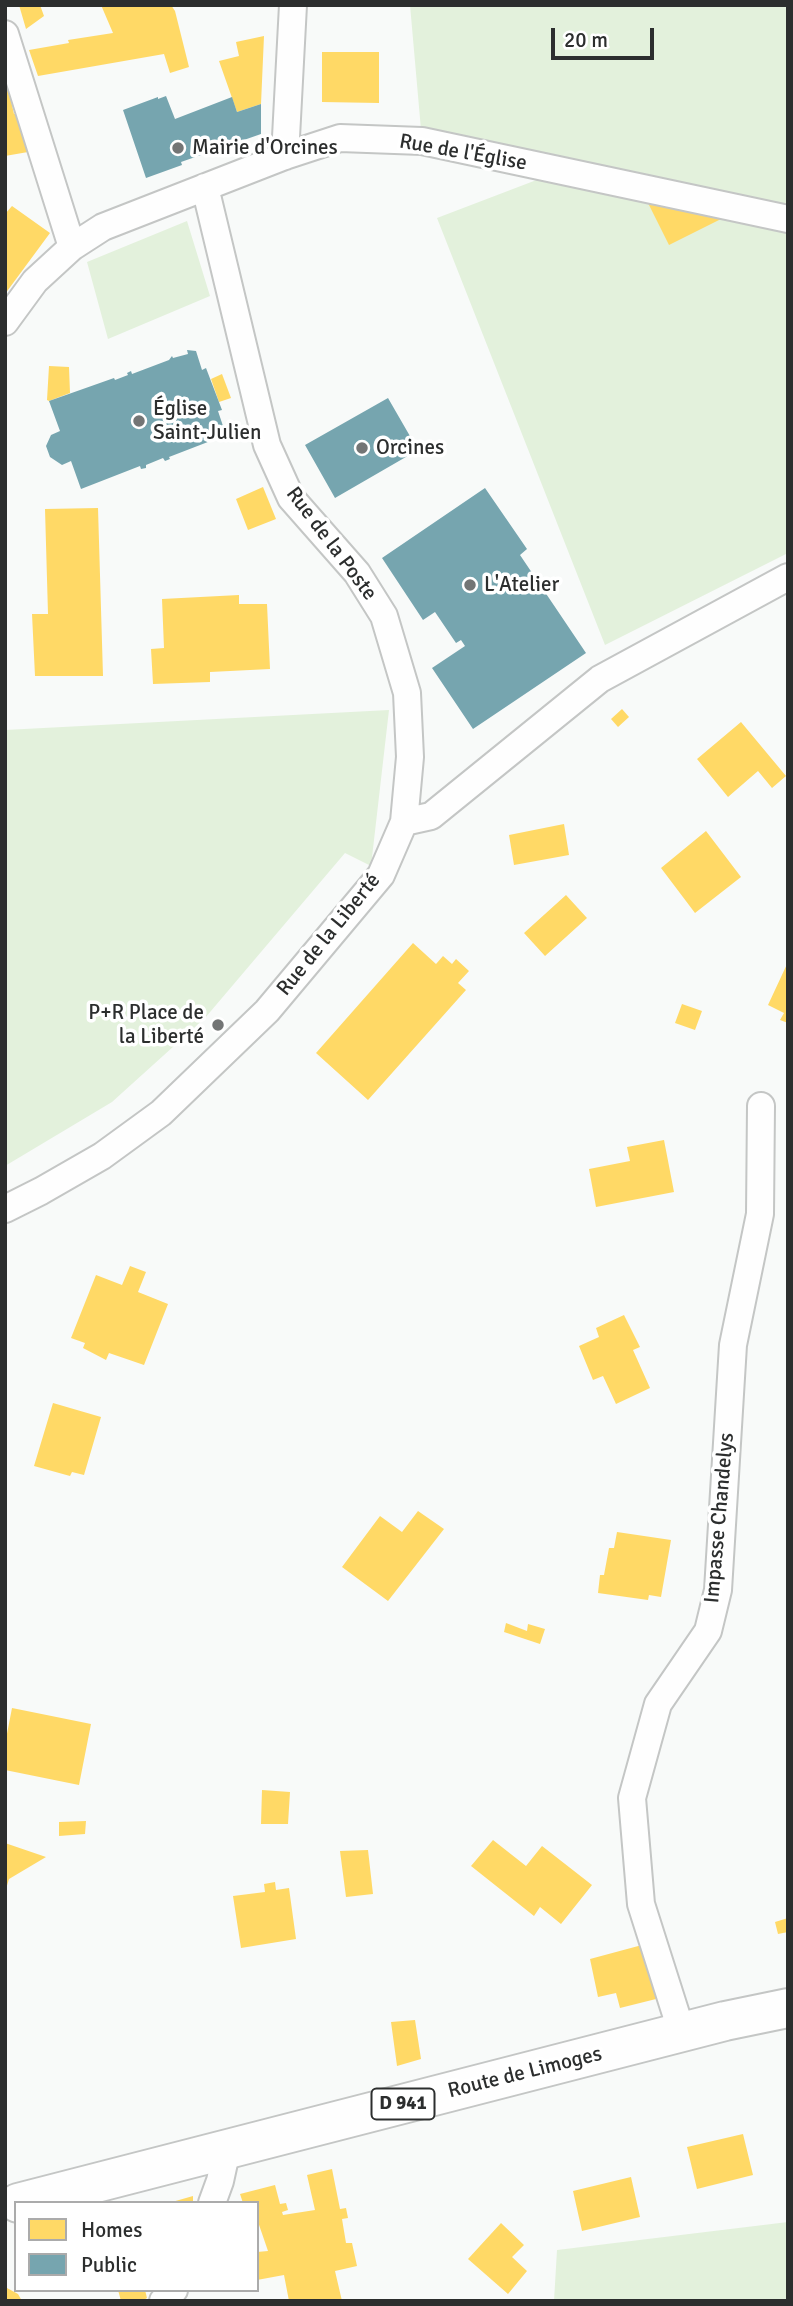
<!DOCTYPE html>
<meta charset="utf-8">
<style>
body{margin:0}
#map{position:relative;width:793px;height:2306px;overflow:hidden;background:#f8faf9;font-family:Signika,sans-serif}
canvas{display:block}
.frame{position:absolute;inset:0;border:7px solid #2c2e2e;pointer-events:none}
.legend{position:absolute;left:14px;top:2201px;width:245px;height:91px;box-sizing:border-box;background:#fff;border:2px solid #ababab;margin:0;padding:9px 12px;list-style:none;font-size:21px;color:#2c2e2e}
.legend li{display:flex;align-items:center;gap:14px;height:35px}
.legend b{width:35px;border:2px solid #ababab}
.scale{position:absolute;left:551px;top:28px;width:103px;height:32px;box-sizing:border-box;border:4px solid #2c2e2e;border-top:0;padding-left:9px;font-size:21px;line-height:24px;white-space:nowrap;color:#2c2e2e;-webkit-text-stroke:5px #fff;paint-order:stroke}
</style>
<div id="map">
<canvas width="793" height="2306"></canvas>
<div class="frame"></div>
<ul class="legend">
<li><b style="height:19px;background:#ffd966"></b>Homes</li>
<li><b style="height:19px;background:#76a5af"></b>Public</li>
</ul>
<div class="scale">20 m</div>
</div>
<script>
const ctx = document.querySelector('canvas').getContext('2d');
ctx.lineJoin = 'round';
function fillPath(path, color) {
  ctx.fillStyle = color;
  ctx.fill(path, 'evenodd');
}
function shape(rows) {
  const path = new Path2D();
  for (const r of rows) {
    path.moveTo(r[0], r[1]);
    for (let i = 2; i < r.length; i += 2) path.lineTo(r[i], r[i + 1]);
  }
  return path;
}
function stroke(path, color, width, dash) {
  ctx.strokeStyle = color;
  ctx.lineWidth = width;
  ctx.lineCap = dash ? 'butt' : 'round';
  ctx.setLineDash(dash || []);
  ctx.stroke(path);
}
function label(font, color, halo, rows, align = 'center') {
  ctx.font = font + ' Signika,sans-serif';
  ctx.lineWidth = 7;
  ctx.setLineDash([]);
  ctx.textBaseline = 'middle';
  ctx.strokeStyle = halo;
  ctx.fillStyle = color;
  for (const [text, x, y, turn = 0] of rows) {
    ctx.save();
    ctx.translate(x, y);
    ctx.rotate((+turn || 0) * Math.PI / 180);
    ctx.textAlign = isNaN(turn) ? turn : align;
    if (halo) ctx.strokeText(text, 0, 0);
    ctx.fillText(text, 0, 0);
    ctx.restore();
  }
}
const green = shape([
 [410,5,788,5,788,219,422,141],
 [547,176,788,231,788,553,605,645,437,218],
 [187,221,210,296,108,339,87,262],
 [389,710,371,866,345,853,205,1018,112,1102,5,1166,5,730],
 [788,2222,788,2301,554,2301,557,2250]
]);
const homes = shape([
 [19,5,40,5,44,16,26,29],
 [101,5,171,5,175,11,189,67,170,73,164,54,38,76,29,50,69,43,68,40,113,33],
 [264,36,261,104,237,112,219,61,239,56,236,42],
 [322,52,379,52,379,103,322,102],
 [8,87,14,114,17,113,28,152,5,156,5,88],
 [646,199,725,217,669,245],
 [12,206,50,233,5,294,5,214],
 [49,366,69,367,70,393,49,401,47,400],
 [222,374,231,398,219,402,211,379],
 [263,487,276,519,248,530,236,499],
 [98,508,103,676,35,676,32,614,48,614,45,509],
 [239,595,239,604,267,604,270,669,210,672,210,682,153,684,151,649,164,648,162,599],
 [622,709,629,717,618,727,611,719],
 [741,722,786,776,772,788,758,771,728,797,697,759],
 [564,824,569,855,514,865,509,835],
 [706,831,741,877,695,913,661,868],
 [566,895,587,918,545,956,524,933],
 [413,943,436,964,443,956,452,964,456,959,469,971,458,983,466,990,368,1100,316,1053],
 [788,962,788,1023,780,1020,784,1013,768,1005],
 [682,1004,702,1011,695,1030,675,1023],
 [664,1140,674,1192,596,1207,589,1169,630,1161,627,1147],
 [130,1266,146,1272,138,1292,168,1304,144,1365,109,1353,106,1360,83,1348,85,1343,71,1338,96,1275,122,1285],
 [624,1315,640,1347,633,1350,650,1388,616,1404,603,1376,593,1380,579,1346,599,1337,596,1328],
 [53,1403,101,1417,84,1475,72,1472,70,1476,34,1466],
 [418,1511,444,1529,388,1601,342,1567,380,1516,402,1532],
 [617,1532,671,1540,661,1597,649,1595,648,1600,598,1593,600,1575,604,1575,609,1548,614,1548],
 [506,1623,527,1631,528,1624,545,1629,540,1644,504,1632],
 [12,1708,91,1724,79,1785,5,1770,5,1744],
 [262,1790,290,1792,288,1824,261,1824],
 [86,1821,85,1834,59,1836,59,1822],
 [493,1840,526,1866,542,1846,592,1885,561,1924,540,1907,534,1916,471,1866],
 [5,1843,46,1857,9,1879,6,1889],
 [368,1850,373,1894,346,1897,340,1851],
 [275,1882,276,1890,289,1888,296,1939,241,1948,233,1896,265,1892,264,1884],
 [788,1918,788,1932,778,1934,775,1922],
 [642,1945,656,1999,620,2008,616,1993,598,1997,590,1959],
 [415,2020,421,2059,397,2066,391,2022],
 [743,2134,753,2175,697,2189,687,2147],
 [332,2169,340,2209,346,2208,348,2218,342,2219,346,2243,352,2243,357,2266,335,2271,342,2301,289,2301,284,2275,257,2280,257,2252,268,2251,257,2219,257,2203,243,2203,240,2194,275,2185,280,2204,286,2203,288,2210,282,2212,283,2215,315,2210,307,2175],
 [631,2177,640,2217,582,2231,573,2191],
 [193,2196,193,2203,172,2203,172,2202],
 [501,2223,524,2245,512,2257,527,2271,508,2294,468,2259],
 [7,2288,18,2294,22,2301,5,2301],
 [118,2290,145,2290,147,2298,142,2301,121,2301]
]);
const public = shape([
 [166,96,175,119,232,97,237,112,261,104,261,134,181,162,182,165,146,178,123,110,158,97,158,99],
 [187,350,196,351,202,370,206,368,222,410,218,411,226,435,169,457,170,459,165,461,163,458,146,465,146,468,141,469,140,466,81,489,71,461,62,465,50,457,46,446,51,435,60,431,49,401,114,378,115,380,128,375,127,373,131,371,132,374,169,360,172,356,173,358,188,354],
 [388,398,418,450,335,498,305,445],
 [485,488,527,549,520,555,586,653,473,729,432,668,465,646,461,640,456,643,435,612,423,620,382,558]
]);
const minor = shape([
 [5,34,72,247],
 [285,156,293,5],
 [5,322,35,281,72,247,103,227,285,156,340,138,422,141,788,219],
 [404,822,431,816,600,679,788,577],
 [5,1209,41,1191,102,1156,161,1113,267,1011,381,875,404,822,410,757,407,693,384,616,357,573,291,498,267,445,205,187],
 [682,2033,641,1904,632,1798,658,1704,708,1631,718,1590,733,1345,760,1214,761,1106],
 [212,2203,220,2181,227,2149],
 [163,2301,174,2290]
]);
const primary = shape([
 [18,2203,725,2021,788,2008]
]);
const markers = [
 [178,148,7,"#737575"],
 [139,421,7,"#737575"],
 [362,448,7,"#737575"],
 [470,585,7,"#737575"],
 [218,1025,7,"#737575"]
];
const shields = [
 [403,2104,63]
];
const shieldNames = [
 ["D 941",403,2104]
];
const poiNames = [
 ["Mairie d'Orcines",192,148],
 ["Église",153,409],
 ["Saint-Julien",153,433],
 ["Orcines",376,448],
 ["L'Atelier",484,585],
 ["P+R Place de",204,1013,"right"],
 ["la Liberté",204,1037,"right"]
];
const streetNames = [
 ["Rue de l'Église",463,153,10],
 ["Rue de la Poste",331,544,53],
 ["Rue de la Liberté",329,935,-51],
 ["Impasse Chandelys",720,1518,-85],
 ["Route de Limoges",525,2073,-14]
];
fillPath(green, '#e3f1dc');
fillPath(homes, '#ffd966');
fillPath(public, '#76a5af');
stroke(minor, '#c4c6c5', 30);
stroke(primary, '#c4c6c5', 42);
stroke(minor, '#fefefe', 26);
stroke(primary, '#fefefe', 38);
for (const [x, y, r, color] of markers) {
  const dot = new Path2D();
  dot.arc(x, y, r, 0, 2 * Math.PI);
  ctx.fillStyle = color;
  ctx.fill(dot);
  stroke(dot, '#fff', 2.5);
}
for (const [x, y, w] of shields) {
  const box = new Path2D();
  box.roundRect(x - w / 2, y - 15.5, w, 31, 5);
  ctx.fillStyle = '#fff';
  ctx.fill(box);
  stroke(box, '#2c2e2e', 2);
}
label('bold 19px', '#2c2e2e', null, shieldNames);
label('21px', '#2c2e2e', '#fff', poiNames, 'left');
label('21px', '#2c2e2e', '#fff', streetNames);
</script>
